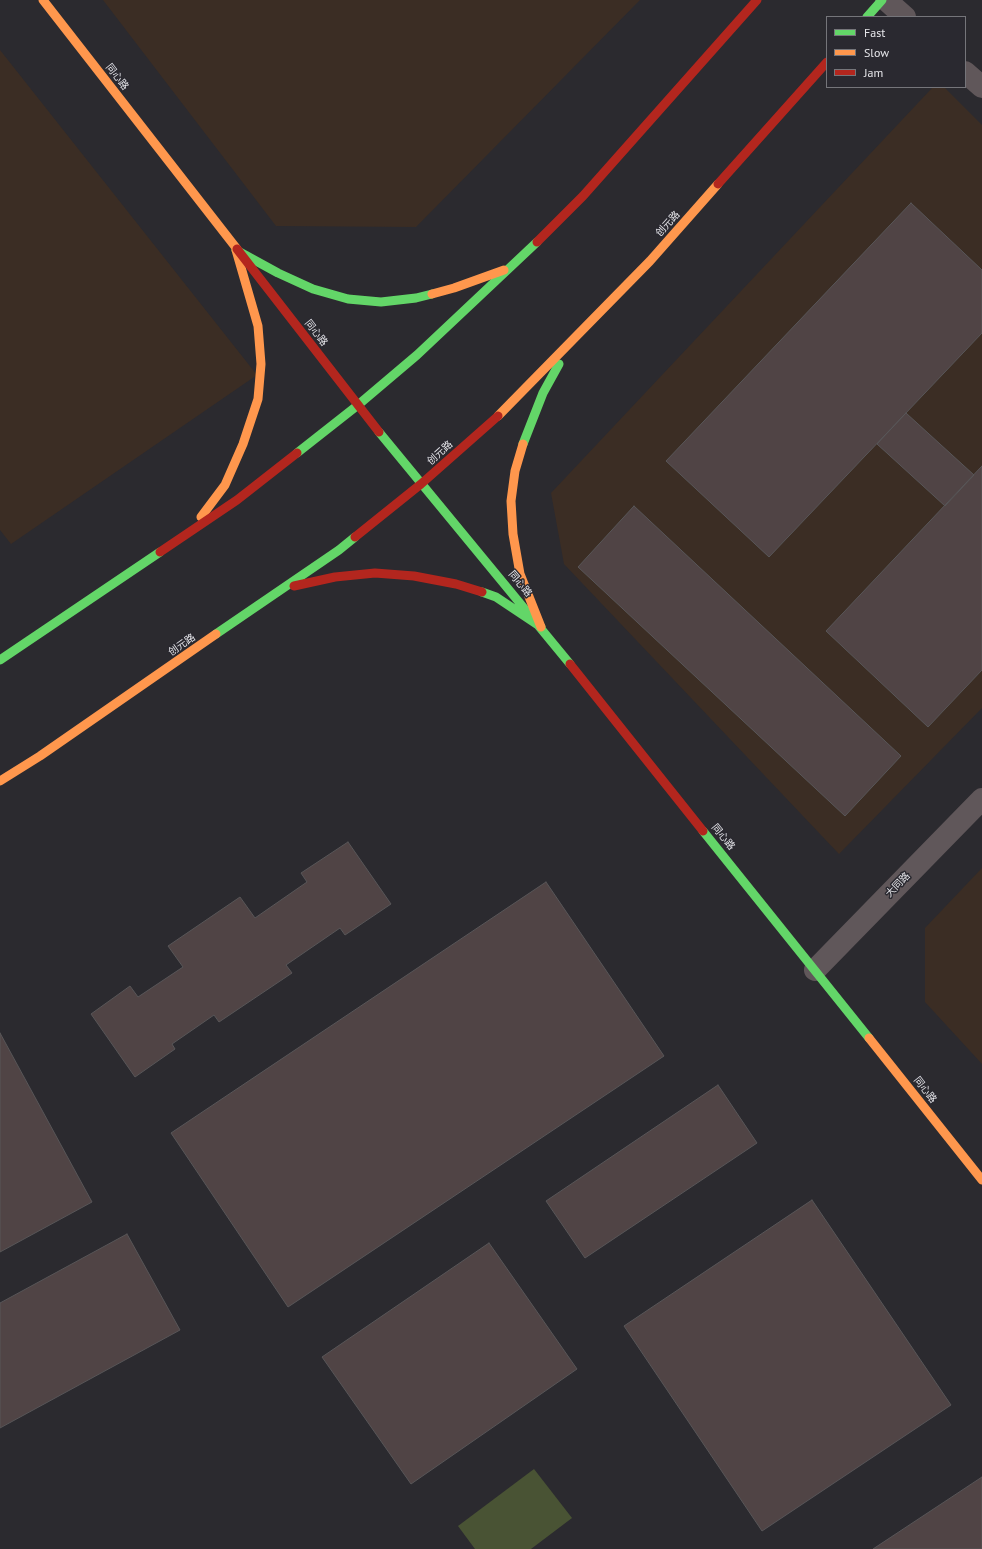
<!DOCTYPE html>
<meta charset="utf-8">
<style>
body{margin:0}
#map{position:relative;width:982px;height:1549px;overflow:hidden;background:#2b2a2f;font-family:"PT Sans",sans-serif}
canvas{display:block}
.legend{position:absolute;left:826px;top:16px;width:140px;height:72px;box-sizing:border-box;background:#2a2930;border:1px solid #75757a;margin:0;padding:5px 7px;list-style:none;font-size:12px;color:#e6e6ea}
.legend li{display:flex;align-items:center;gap:8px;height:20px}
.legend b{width:20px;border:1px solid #75757a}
</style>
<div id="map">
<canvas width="982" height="1549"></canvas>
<ul class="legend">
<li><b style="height:5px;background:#63d668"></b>Fast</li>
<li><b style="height:5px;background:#ff974d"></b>Slow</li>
<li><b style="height:5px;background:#b3261e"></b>Jam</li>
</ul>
</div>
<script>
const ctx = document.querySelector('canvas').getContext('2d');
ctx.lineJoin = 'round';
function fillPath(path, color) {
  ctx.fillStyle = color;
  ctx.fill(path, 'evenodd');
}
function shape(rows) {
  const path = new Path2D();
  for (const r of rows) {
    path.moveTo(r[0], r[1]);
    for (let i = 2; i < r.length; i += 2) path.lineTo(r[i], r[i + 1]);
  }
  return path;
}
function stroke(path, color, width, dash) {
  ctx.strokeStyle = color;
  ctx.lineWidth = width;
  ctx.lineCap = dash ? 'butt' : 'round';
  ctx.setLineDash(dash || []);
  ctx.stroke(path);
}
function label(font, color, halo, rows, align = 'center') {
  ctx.font = font + ' "PT Sans","Noto Sans SC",sans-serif';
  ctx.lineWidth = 3;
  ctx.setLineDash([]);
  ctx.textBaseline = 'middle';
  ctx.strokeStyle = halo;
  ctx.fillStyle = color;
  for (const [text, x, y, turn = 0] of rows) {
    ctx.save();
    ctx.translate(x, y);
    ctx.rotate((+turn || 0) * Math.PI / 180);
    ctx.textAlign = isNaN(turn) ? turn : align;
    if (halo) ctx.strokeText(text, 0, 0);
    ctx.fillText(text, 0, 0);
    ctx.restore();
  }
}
const commercial = shape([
 [103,0,640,0,416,227,276,226],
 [0,50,257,375,11,544,0,530],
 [933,87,944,87,982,125,982,708,839,854,564,564,551,493],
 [982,868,982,1064,925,1002,925,928]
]);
const green = shape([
 [534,1469,572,1518,531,1549,475,1549,458,1526]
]);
const building = shape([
 [911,203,982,270,982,333,769,557,666,461,911,203],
 [906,413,974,475,945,506,877,444,906,413],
 [982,466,982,670,928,727,826,631,982,466],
 [634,506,901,756,845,816,578,567,634,506],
 [348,842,391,904,345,935,340,928,286,965,292,973,219,1022,214,1015,172,1044,175,1049,135,1077,91,1014,130,986,138,997,183,967,168,946,240,897,255,918,307,882,301,873,348,842],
 [546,882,664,1056,288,1307,171,1133,546,882],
 [0,1033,92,1202,0,1252,0,1033],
 [718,1085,757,1143,585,1258,546,1201,718,1085],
 [812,1200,951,1405,762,1531,624,1326,812,1200],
 [127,1234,180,1330,0,1428,0,1303,127,1234],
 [489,1243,577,1369,411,1484,322,1357,489,1243],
 [982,1477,982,1549,873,1549,982,1477]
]);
const street = shape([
 [886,0,905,17],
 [965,72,982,87],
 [815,970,982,799]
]);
const fast = shape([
 [867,17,882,0],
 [236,250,278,273,313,289,348,299,381,302,416,298,432,294],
 [379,432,570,664],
 [523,444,543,393,559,364],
 [297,453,358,405,417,355,537,242],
 [482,592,496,597,541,627],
 [216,634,339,550,355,537],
 [0,660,160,552],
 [703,831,869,1038]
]);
const slow = shape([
 [43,0,237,249],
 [432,294,454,288,504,270],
 [498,416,650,261,718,184],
 [523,444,515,471,511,501,513,534,520,574,541,627],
 [201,517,225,485,243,444,258,399,261,364,258,326,236,250],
 [0,781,40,756,216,634],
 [869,1038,982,1180]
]);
const jam = shape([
 [718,184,827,62],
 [537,242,583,196,757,0],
 [237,249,379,432],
 [355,537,421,484,498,416],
 [160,552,237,500,297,453],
 [294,586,335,577,375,573,414,576,456,584,482,592],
 [570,664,703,831]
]);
const streetNames = [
 ["同心路",117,77,52],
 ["创元路",668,224,-48],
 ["同心路",316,333,52],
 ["创元路",440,453,-42],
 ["同心路",520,584,50],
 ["创元路",182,645,-35],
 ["同心路",723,837,51],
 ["大同路",898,885,-46],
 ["同心路",925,1090,52]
];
fillPath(commercial, '#3b2d24');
fillPath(green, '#495334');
fillPath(building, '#504445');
stroke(building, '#585658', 1);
stroke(street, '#60575a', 22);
stroke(fast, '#63d668', 9);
stroke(slow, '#ff974d', 9);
stroke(jam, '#b3261e', 9);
label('10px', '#e6e6ea', '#2a2930', streetNames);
</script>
